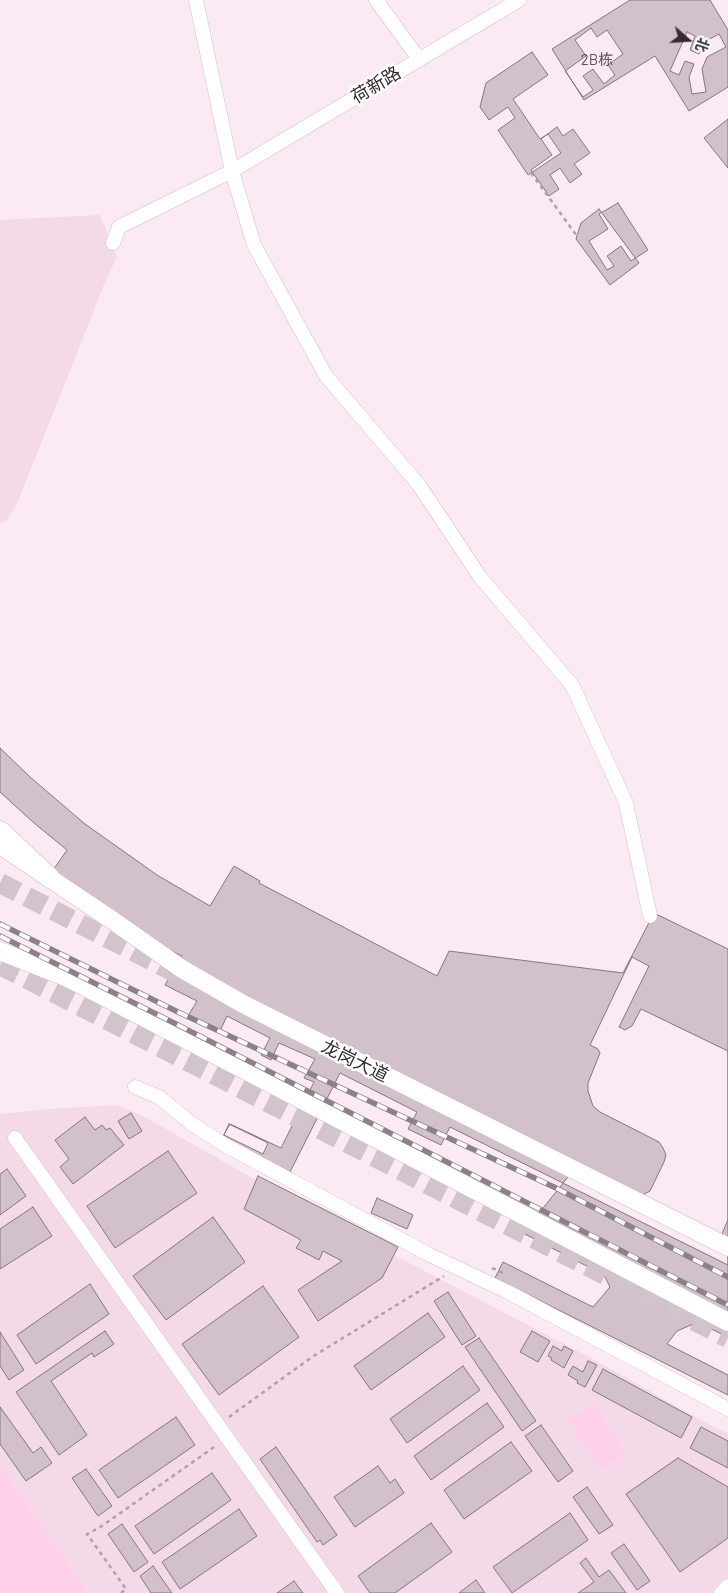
<!DOCTYPE html>
<meta charset="utf-8">
<style>
body{margin:0}
#map{position:relative;width:728px;height:1593px;overflow:hidden;background:#fbe9f3;font-family:Barlow,"Noto Sans SC",sans-serif}
canvas{display:block}
.north{position:absolute;left:663px;top:15px;width:50px;height:50px;-webkit-text-stroke:4px #fff;paint-order:stroke;rotate:109deg;font-size:14px;font-weight:700;line-height:20px;text-align:center;color:#332c30}
.north::after{content:'';display:block;margin:auto;width:18px;height:22px;background:#332c30;clip-path:polygon(50% 0,100% 100%,50% 72%,0 100%)}
</style>
<div id="map">
<canvas width="728" height="1593"></canvas>
<div class="north">北</div>
</div>
<script>
const ctx = document.querySelector('canvas').getContext('2d');
ctx.lineJoin = 'round';
function fillPath(path, color) {
  ctx.fillStyle = color;
  ctx.fill(path, 'evenodd');
}
function shape(rows) {
  const path = new Path2D();
  for (const r of rows) {
    path.moveTo(r[0], r[1]);
    for (let i = 2; i < r.length; i += 2) path.lineTo(r[i], r[i + 1]);
  }
  return path;
}
function stroke(path, color, width, dash) {
  ctx.strokeStyle = color;
  ctx.lineWidth = width;
  ctx.lineCap = dash ? 'butt' : 'round';
  ctx.setLineDash(dash || []);
  ctx.stroke(path);
}
function label(font, color, halo, rows, align = 'center') {
  ctx.font = font + ' Barlow,"Noto Sans SC",sans-serif';
  ctx.lineWidth = 5;
  ctx.setLineDash([]);
  ctx.textBaseline = 'middle';
  ctx.strokeStyle = halo;
  ctx.fillStyle = color;
  for (const [text, x, y, turn = 0] of rows) {
    ctx.save();
    ctx.translate(x, y);
    ctx.rotate((+turn || 0) * Math.PI / 180);
    ctx.textAlign = isNaN(turn) ? turn : align;
    if (halo) ctx.strokeText(text, 0, 0);
    ctx.fillText(text, 0, 0);
    ctx.restore();
  }
}
const built = shape([
 [100,215,117,257,107,277,17,504,7,520,0,524,0,220],
 [117,1105,143,1116,321,1217,591,1358,717,1429,728,1433,728,1593,89,1593,0,1466,0,1114,47,1109]
]);
const green = shape([
 [593,1403,626,1453,601,1470,568,1420],
 [0,1466,89,1593,0,1593]
]);
const building = shape([
 [630,0,710,0,728,30,728,87,689,111,655,56,584,100,552,49,630,0],
 [591,28,597,37,607,30,623,54,608,65,615,75,604,84,593,69,583,76,593,90,583,97,565,71,586,56,575,40,591,28],
 [687,32,695,36,690,50,699,54,704,42,719,34,726,47,707,57,702,69,706,92,692,94,689,77,694,64,685,61,679,75,670,71,687,32],
 [532,52,548,75,513,99,540,139,548,134,561,153,528,175,498,130,515,118,508,107,489,120,480,107,486,83,532,52],
 [728,119,728,168,704,138,728,119],
 [557,127,563,136,573,129,590,153,574,164,582,174,570,183,560,168,550,175,559,189,549,196,531,170,552,155,541,139,557,127],
 [618,203,648,250,631,261,621,246,607,256,614,266,607,270,589,241,608,229,599,214,618,203],
 [599,209,639,263,610,285,576,239,581,223,599,209],
 [0,748,30,777,85,824,157,875,210,906,234,866,260,881,259,883,437,976,449,951,623,973,654,913,728,949,728,1265,450,1127,441,1145,408,1129,417,1112,340,1073,290,1172,222,1138,230,1124,281,1148,314,1082,304,1078,315,1059,279,1043,271,1060,261,1055,270,1038,227,1016,220,1031,188,1016,197,1001,165,985,182,956,155,943,45,882,67,850,34,823,0,792,0,748],
 [632,957,649,966,619,1027,625,1030,632,1026,641,1009,728,1051,728,1220,723,1231,722,1237,728,1252,728,1337,703,1325,691,1325,677,1331,667,1344,728,1375,728,1395,495,1278,503,1262,593,1307,610,1287,604,1275,523,1233,572,1172,641,1196,650,1191,664,1162,666,1155,663,1148,659,1142,600,1112,593,1106,588,1091,588,1083,600,1053,598,1049,590,1045,632,957],
 [131,1113,142,1131,129,1139,118,1121,131,1113],
 [85,1117,95,1130,102,1125,106,1130,110,1128,124,1145,73,1184,60,1167,69,1159,55,1140,85,1117],
 [229,1124,268,1143,263,1154,224,1135,229,1124],
 [168,1151,197,1193,115,1248,87,1206,168,1151],
 [7,1169,26,1196,0,1215,0,1174,7,1169],
 [258,1176,398,1247,382,1278,318,1321,298,1290,342,1261,323,1251,319,1260,296,1248,301,1240,244,1209,258,1176],
 [377,1198,413,1215,407,1229,371,1213,377,1198],
 [33,1207,52,1236,0,1269,0,1229,33,1207],
 [213,1217,245,1262,166,1320,133,1276,213,1217],
 [90,1284,109,1314,36,1364,17,1335,90,1284],
 [263,1286,299,1337,219,1395,182,1344,263,1286],
 [448,1292,476,1336,462,1345,434,1301,448,1292],
 [428,1313,445,1337,371,1390,354,1366,428,1313],
 [105,1331,114,1344,94,1357,92,1353,51,1381,87,1435,59,1455,16,1392,105,1331],
 [532,1331,550,1341,538,1362,520,1352,532,1331],
 [0,1332,24,1370,9,1380,0,1366,0,1332],
 [479,1338,536,1421,522,1431,465,1347,479,1338],
 [553,1346,562,1351,564,1346,573,1351,564,1368,551,1360,552,1358,548,1356,553,1346],
 [588,1361,597,1365,585,1387,577,1383,578,1381,568,1375,573,1366,583,1372,588,1361],
 [463,1366,480,1390,407,1443,390,1419,463,1366],
 [603,1369,692,1417,681,1438,592,1390,603,1369],
 [487,1403,504,1427,431,1480,414,1456,487,1403],
 [0,1407,33,1453,41,1447,52,1463,26,1481,0,1444,0,1407],
 [176,1417,195,1445,118,1498,99,1470,176,1417],
 [541,1425,573,1471,558,1482,525,1436,541,1425],
 [701,1427,728,1441,728,1468,690,1448,701,1427],
 [511,1442,532,1471,464,1519,444,1490,511,1442],
 [276,1447,337,1535,323,1545,320,1540,317,1542,260,1459,276,1447],
 [678,1458,728,1487,728,1538,680,1572,626,1494,678,1458],
 [378,1466,390,1483,395,1479,404,1493,355,1527,334,1497,378,1466],
 [86,1469,112,1506,98,1516,72,1478,86,1469],
 [212,1473,231,1500,154,1554,135,1526,212,1473],
 [587,1487,613,1525,599,1534,573,1497,587,1487],
 [239,1509,257,1536,180,1589,162,1562,239,1509],
 [570,1513,588,1540,512,1593,493,1567,570,1513],
 [431,1523,452,1552,395,1593,370,1593,358,1576,431,1523],
 [122,1524,148,1562,134,1572,108,1534,122,1524],
 [624,1544,650,1581,637,1590,611,1553,624,1544],
 [586,1558,599,1577,609,1570,626,1593,578,1593,594,1582,580,1563,586,1558],
 [153,1566,172,1593,151,1593,140,1576,153,1566],
 [476,1580,485,1593,459,1593,476,1580],
 [294,1581,303,1593,277,1593,294,1581]
]);
const highwayTunnel = shape([
 [0,883,186,978],
 [0,965,728,1338]
]);
const path = shape([
 [531,173,577,236],
 [492,1268,503,1273],
 [229,1417,312,1357,444,1276],
 [121,1593,126,1589,87,1534,99,1528,217,1445]
]);
const minor = shape([
 [196,0,232,171,254,245,326,376,419,485,480,577,572,685,626,803,650,916],
 [376,0,419,59],
 [113,243,119,227,232,171,519,0],
 [135,1087,159,1097,192,1124,223,1144,430,1255,508,1292,728,1409],
 [15,1138,337,1593],
 [721,1593,728,1586]
]);
const major = shape([
 [0,845,112,920,182,969,243,1004,728,1247],
 [0,951,70,979,728,1322]
]);
const highway = shape([
 [0,831,50,878]
]);
const rail = shape([
 [0,924,178,1012,556,1188,728,1277],
 [0,936,174,1023,728,1305]
]);
const numberNames = [
 ["2B栋",597,60]
];
const streetNames = [
 ["荷新路",376,85,-31],
 ["龙岗大道",355,1061,26]
];
fillPath(built, '#f4dae9');
fillPath(green, '#fed0ea');
fillPath(building, '#d2c0ca');
stroke(building, '#86767f', 1);
stroke(highwayTunnel, '#d3c3cc', 20, [20, 10]);
stroke(minor, '#d1c0c9', 15);
stroke(major, '#d1c0c9', 19);
stroke(highway, '#d1c0c9', 21);
stroke(path, '#aea1a8', 2.5, [4, 4]);
stroke(minor, '#fff', 14);
stroke(major, '#fff', 18);
stroke(highway, '#fff', 20);
stroke(rail, '#8d8188', 5.5);
stroke(rail, '#fff', 4, [11]);
label('15px', '#5b5156', null, numberNames);
label('18px', '#332c30', '#fff', streetNames);
</script>
